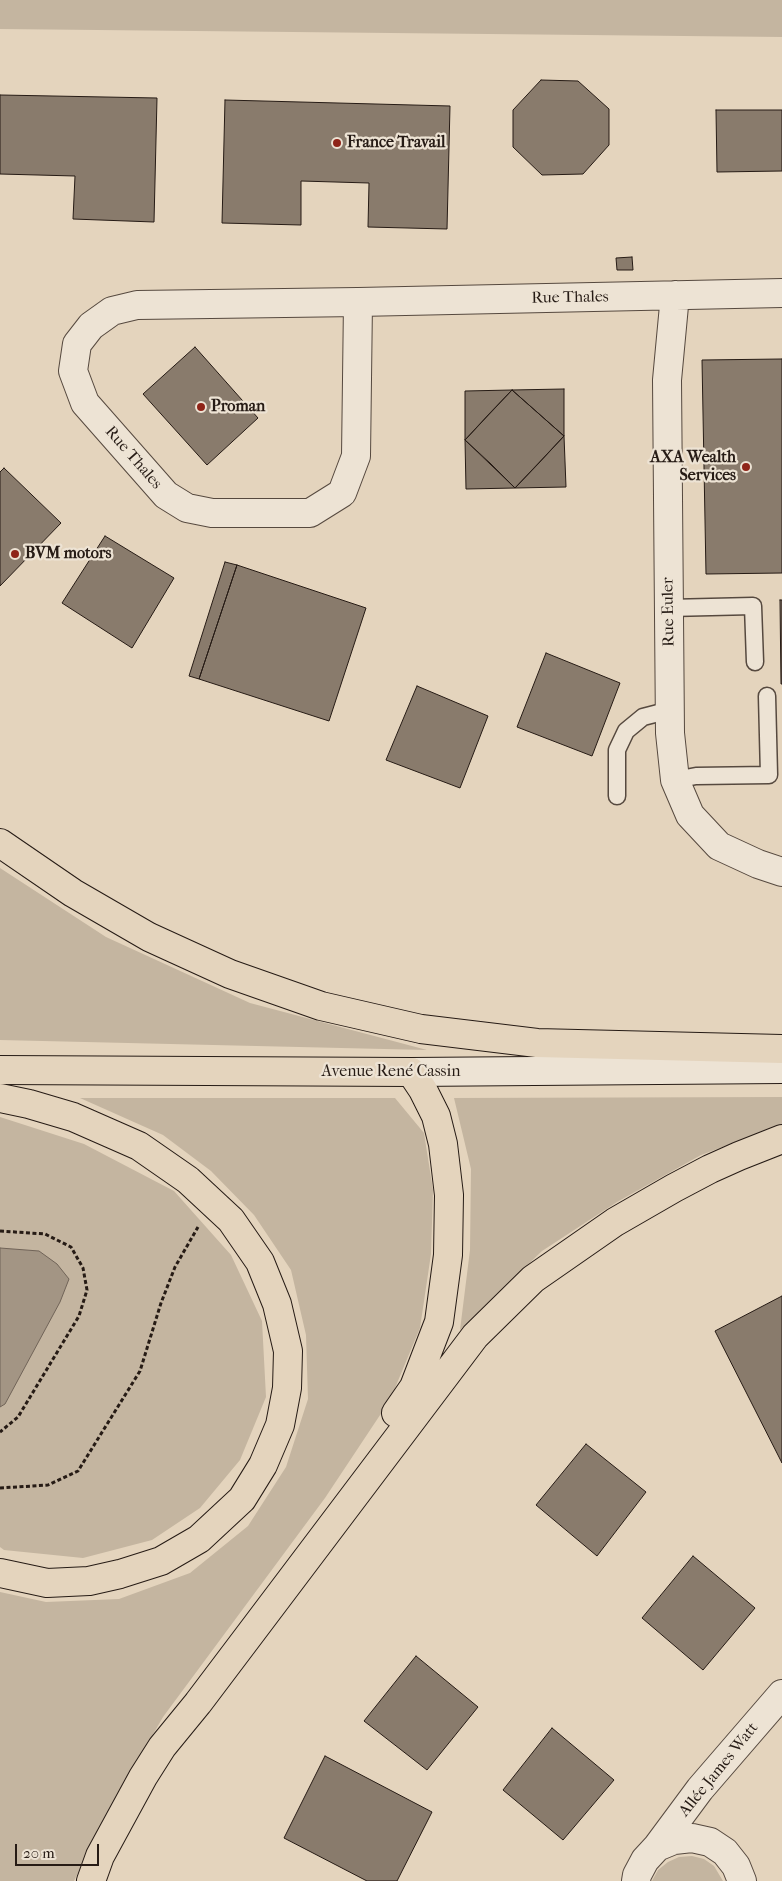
<!DOCTYPE html>
<meta charset="utf-8">
<style>
body{margin:0}
#map{position:relative;width:782px;height:1881px;overflow:hidden;background:#e4d4bd;font-family:"IM FELL French Canon",serif}
canvas{display:block}
.scale{position:absolute;left:15px;top:1844px;width:84px;height:22px;box-sizing:border-box;border:2px solid #261b15;border-top:0;padding-left:6px;font-size:15px;line-height:18px;white-space:nowrap;color:#261b15;-webkit-text-stroke:4px #ede3d4;paint-order:stroke}
</style>
<div id="map">
<canvas width="782" height="1881"></canvas>
<div class="scale">20 m</div>
</div>
<script>
const ctx = document.querySelector('canvas').getContext('2d');
ctx.lineJoin = 'round';
function fillPath(path, color) {
  ctx.fillStyle = color;
  ctx.fill(path, 'evenodd');
}
function shape(rows) {
  const path = new Path2D();
  for (const r of rows) {
    path.moveTo(r[0], r[1]);
    for (let i = 2; i < r.length; i += 2) path.lineTo(r[i], r[i + 1]);
  }
  return path;
}
function stroke(path, color, width, dash) {
  ctx.strokeStyle = color;
  ctx.lineWidth = width;
  ctx.lineCap = dash ? 'butt' : 'round';
  ctx.setLineDash(dash || []);
  ctx.stroke(path);
}
function label(font, color, halo, rows, align = 'center') {
  ctx.font = font + ' "IM FELL French Canon",serif';
  ctx.lineWidth = 4.5;
  ctx.setLineDash([]);
  ctx.textBaseline = 'middle';
  ctx.strokeStyle = halo;
  ctx.fillStyle = color;
  for (const [text, x, y, turn = 0] of rows) {
    ctx.save();
    ctx.translate(x, y);
    ctx.rotate((+turn || 0) * Math.PI / 180);
    ctx.textAlign = isNaN(turn) ? turn : align;
    if (halo) ctx.strokeText(text, 0, 0);
    ctx.fillText(text, 0, 0);
    ctx.restore();
  }
}
const green = shape([
 [0,0,782,0,782,37,0,29],
 [0,868,106,937,250,1003,427,1050,0,1040],
 [782,1097,782,1125,701,1155,617,1202,542,1251,460,1330,470,1250,471,1169,454,1098],
 [80,1098,395,1098,424,1133,433,1190,431,1254,420,1328,390,1400,325,1498,163,1717,114,1802,74,1881,0,1881,0,1592,46,1602,119,1599,190,1573,248,1526,286,1467,308,1399,306,1335,291,1270,254,1215,211,1171,163,1135],
 [0,1117,84,1144,174,1191,231,1255,262,1321,266,1397,240,1460,200,1508,152,1540,83,1558,4,1550,0,1547],
 [692,1856,704,1859,714,1866,723,1881,652,1881,658,1870,668,1862,679,1857]
]);
const water = shape([
 [0,1248,39,1251,57,1264,69,1279,60,1302,5,1404,0,1407,0,1248]
]);
const building = shape([
 [541,80,578,81,609,109,609,145,583,174,542,175,513,147,513,110,541,80],
 [0,95,157,98,154,222,73,219,75,176,0,174,0,95],
 [225,100,450,106,447,229,368,227,369,183,301,181,301,225,222,223,225,100],
 [716,110,782,110,782,171,717,172,716,110],
 [632,257,633,270,617,270,616,258,632,257],
 [195,347,258,418,207,465,143,394,195,347],
 [782,359,782,573,706,574,702,360,782,359],
 [564,389,564,436,512,390,564,389],
 [512,390,488,415,465,440,465,391,512,390],
 [512,390,564,436,515,488,465,440,512,390],
 [564,436,566,487,515,488,539,463,564,436],
 [465,440,490,463,515,488,466,489,465,440],
 [4,468,61,523,0,586,0,472,4,468],
 [105,536,174,578,132,648,62,603,105,536],
 [225,562,237,565,199,679,189,676,225,562],
 [237,565,366,608,329,721,199,679,237,565],
 [780,600,782,600,782,684,781,684,780,600],
 [546,653,620,683,592,756,517,727,546,653],
 [417,686,488,716,460,788,386,760,417,686],
 [782,1296,782,1463,715,1331,782,1296],
 [586,1444,646,1492,597,1556,536,1505,586,1444],
 [693,1556,755,1608,703,1670,642,1618,693,1556],
 [416,1656,478,1707,427,1770,364,1721,416,1656],
 [552,1728,614,1780,563,1840,503,1790,552,1728],
 [325,1756,432,1812,397,1881,367,1881,284,1838,325,1756]
]);
const path = shape([
 [0,1231,45,1234,71,1247,83,1268,87,1290,79,1316,18,1417,0,1432],
 [0,1488,48,1485,78,1471,140,1371,161,1303,175,1267,198,1227]
]);
const service = shape([
 [669,608,753,606,755,662],
 [675,780,696,776,769,775,767,696],
 [617,796,617,750,626,731,643,717,670,710]
]);
const minor = shape([
 [675,295,667,380,670,733,675,780,690,815,719,846,758,864,782,872],
 [358,302,356,456,342,493,310,513,212,513,187,508,166,495,85,403,73,371,77,344,91,326,112,311,137,305,358,302,782,293],
 [657,1847,700,1789,782,1694],
 [636,1881,637,1875,645,1860,657,1847,674,1840,692,1838,710,1842,725,1852,736,1866,742,1881]
]);
const secondary = shape([
 [411,1072,782,1069]
]);
const primary = shape([
 [0,1070,411,1072]
]);
const motorway = shape([
 [0,843,73,893,149,937,230,974,321,1006,421,1029,537,1043,782,1049],
 [0,1098,29,1104,73,1117,139,1146,188,1180,231,1220,260,1262,277,1304,288,1351,287,1388,280,1425,263,1465,242,1499,199,1539,161,1561,120,1574,89,1581,47,1583,0,1573],
 [396,1413,414,1387,439,1322,448,1255,449,1195,443,1144,436,1116,423,1090,411,1072],
 [91,1881,100,1856,143,1777,162,1747,198,1703,475,1336,533,1279,615,1222,674,1188,710,1169,739,1156,782,1139]
]);
const markers = [
 [337,143,5,"#8f2418"],
 [201,407,5,"#8f2418"],
 [746,467,5,"#8f2418"],
 [15,554,5,"#8f2418"]
];
const poiNames = [
 ["France Travail",347,143],
 ["Proman",211,407],
 ["AXA Wealth",736,458,"right"],
 ["Services",736,476,"right"],
 ["BVM motors",25,554]
];
const streetNames = [
 ["Rue Thales",570,298,-1],
 ["Rue Thales",133,458,49],
 ["Rue Euler",669,612,-91],
 ["Avenue René Cassin",391,1072],
 ["Allée James Watt",719,1770,-51]
];
fillPath(green, '#c4b5a0');
fillPath(water, '#a39584');
stroke(water, '#716458', 1);
fillPath(building, '#897b6c');
stroke(building, '#261b15', 1);
stroke(service, '#56493f', 19);
stroke(minor, '#56493f', 30);
stroke(secondary, '#261b15', 30);
stroke(primary, '#261b15', 30);
stroke(motorway, '#261b15', 30);
stroke(path, '#261b15', 3, [4, 2.5]);
stroke(service, '#ede3d4', 16);
stroke(minor, '#ede3d4', 28);
stroke(secondary, '#ede3d4', 28);
stroke(primary, '#e4d4bd', 28);
stroke(motorway, '#e4d4bd', 28);
for (const [x, y, r, color] of markers) {
  const dot = new Path2D();
  dot.arc(x, y, r, 0, 2 * Math.PI);
  ctx.fillStyle = color;
  ctx.fill(dot);
  stroke(dot, '#ede3d4', 2);
}
label('bold 16px', '#261b15', '#ede3d4', poiNames, 'left');
label('16px', '#261b15', '#ede3d4', streetNames);
</script>
